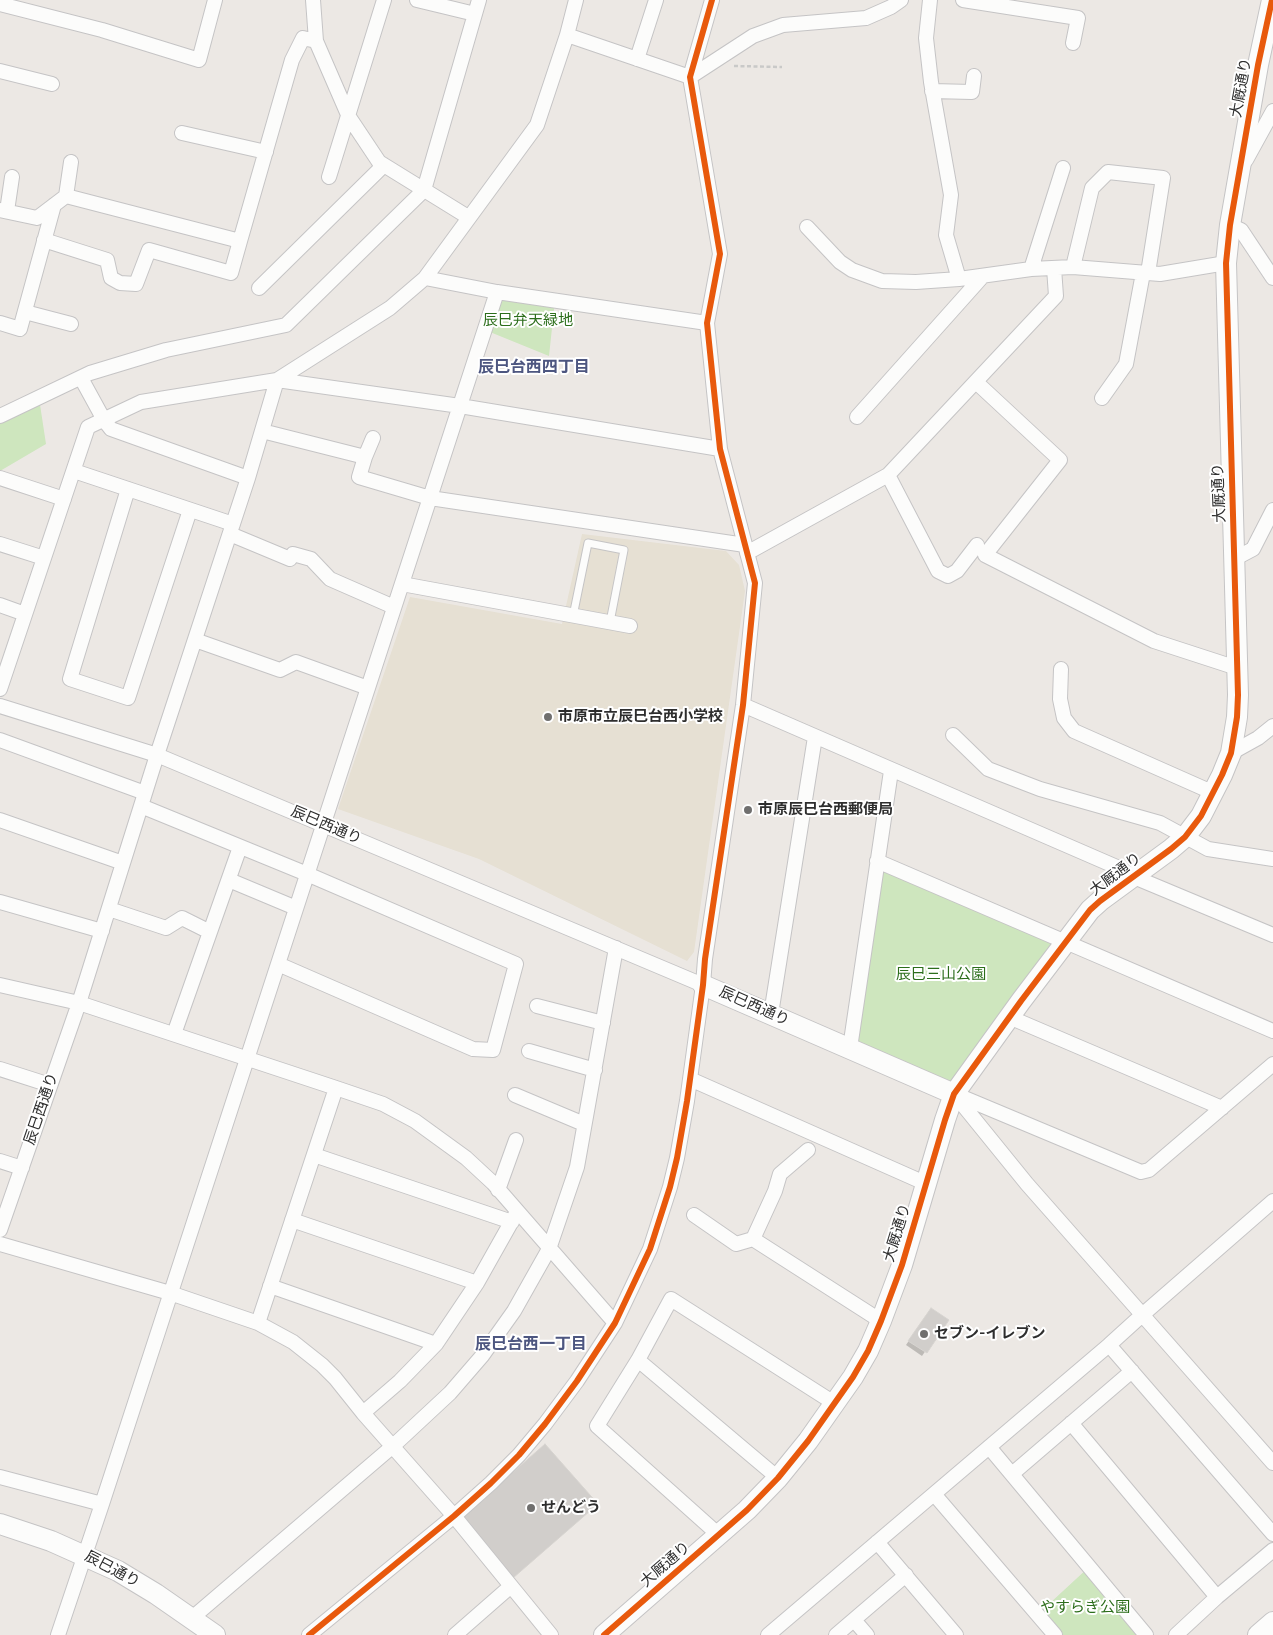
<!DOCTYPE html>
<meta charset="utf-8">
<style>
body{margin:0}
canvas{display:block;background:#ece8e4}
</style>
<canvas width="1273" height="1635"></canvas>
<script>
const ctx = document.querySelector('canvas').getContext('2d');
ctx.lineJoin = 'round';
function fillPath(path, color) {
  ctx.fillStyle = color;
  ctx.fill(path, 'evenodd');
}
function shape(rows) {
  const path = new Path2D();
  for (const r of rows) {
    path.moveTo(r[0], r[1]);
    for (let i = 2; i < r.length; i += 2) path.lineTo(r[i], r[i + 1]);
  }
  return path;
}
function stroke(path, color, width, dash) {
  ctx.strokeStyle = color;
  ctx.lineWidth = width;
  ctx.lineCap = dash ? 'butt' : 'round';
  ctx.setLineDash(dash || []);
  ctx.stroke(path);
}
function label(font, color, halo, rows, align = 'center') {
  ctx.font = font + ' "Nunito Sans","Noto Sans JP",sans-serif';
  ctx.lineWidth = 4;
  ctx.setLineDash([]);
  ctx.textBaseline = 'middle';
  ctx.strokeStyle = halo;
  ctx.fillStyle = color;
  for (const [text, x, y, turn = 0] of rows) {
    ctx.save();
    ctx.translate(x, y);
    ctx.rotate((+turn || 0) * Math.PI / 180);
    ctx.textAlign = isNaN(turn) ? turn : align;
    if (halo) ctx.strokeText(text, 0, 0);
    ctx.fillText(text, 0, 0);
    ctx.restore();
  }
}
const education = shape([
 [582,534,726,551,739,565,745,591,694,952,687,961,479,859,338,809,410,597,562,624]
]);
const green = shape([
 [497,292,555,300,549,356,485,330],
 [39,398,46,444,0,471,0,416],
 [877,861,1065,941,954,1094,850,1048],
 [1089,1567,1146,1635,1055,1635,1037,1615]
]);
const shadow = shape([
 [928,1313,947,1320,922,1356,906,1345]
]);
const building = shape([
 [931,1308,949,1320,927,1353,908,1341,931,1308],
 [545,1444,598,1504,513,1578,461,1518,545,1444]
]);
const path = shape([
 [734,66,782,67]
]);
const lane = shape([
 [573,616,588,543,624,550,610,622]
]);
const street = shape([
 [313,0,316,41],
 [417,0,475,14],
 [930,0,926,38,931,82,951,195,946,235,959,279],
 [963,0,1078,18,1073,43],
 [0,4,102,30,199,60,215,0],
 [567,35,690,77],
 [637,59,656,0],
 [0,71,52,84],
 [690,77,753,36,783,25,866,18,891,7,901,0],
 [932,91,972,92,974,76],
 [182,133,266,152],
 [1246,160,1273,111],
 [329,177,384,0],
 [66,196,71,162],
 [0,210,37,218,66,196,240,241,292,60,303,38,316,41,349,117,379,162,468,217],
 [7,211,12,177],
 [1230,225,1241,230,1273,278],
 [807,227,840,262,852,270,882,281,916,282,959,279,1031,269,1073,267,1160,274,1226,263],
 [44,240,107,260,111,278,120,283,136,284,149,250,231,273,240,241],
 [1073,267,1092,188,1108,172,1163,178,1148,273],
 [1031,269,1063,168],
 [425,278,497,292,707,323],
 [259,288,384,165],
 [25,312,71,324],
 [0,323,20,329,54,205],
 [81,378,104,420,111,429,248,478],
 [976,382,1060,460,985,555,1154,641,1237,668],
 [1102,398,1126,364,1143,273],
 [0,416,90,373,166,350,286,325,424,190,479,0],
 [857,417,982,277],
 [262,431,365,457],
 [373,438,365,457,359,477,430,498,745,545],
 [74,471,233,524],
 [888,475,938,571,948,576,957,571,977,545],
 [0,478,64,499],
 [128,489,70,679,128,698,190,510],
 [230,534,290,559,293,554,311,559,330,579,394,607],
 [0,544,44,558],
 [747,553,888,475,1056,296,1054,268],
 [1234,559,1253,549,1273,510],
 [402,584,630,626],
 [0,605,25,614],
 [195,640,280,670,296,662,368,688],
 [1061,669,1060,699,1064,718,1074,731,1214,793],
 [0,689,88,427,141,402,277,380,390,308,425,278,537,125,567,35,576,0],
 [743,705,1119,868,1134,877,1273,935],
 [0,706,157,755,703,985],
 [953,735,988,769,1040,789,1160,823,1208,849,1273,859],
 [0,740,145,793],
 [1231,753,1258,738,1273,726],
 [141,806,307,874,516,964,493,1050,473,1049,278,964],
 [0,820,123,863],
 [877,861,1273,1031],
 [229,880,296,908],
 [0,902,102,931],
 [109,909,166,928,182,918,210,932],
 [0,985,79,1003,336,1088,383,1104,415,1121,466,1158,493,1183,615,1323],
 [537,1006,603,1023],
 [771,1014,815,737],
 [1009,1017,1222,1108],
 [174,1034,240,847],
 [850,1048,891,771],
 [529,1051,595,1070],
 [0,1069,50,1085],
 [690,1079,927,1184],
 [954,1094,1027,1184,1273,1463],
 [515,1095,584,1124],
 [957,1095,1141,1172,1149,1170,1273,1064],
 [314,1155,512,1222],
 [0,1161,22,1168],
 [498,1190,516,1140],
 [694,1215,736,1244,753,1239,881,1321],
 [292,1220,477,1283],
 [0,1230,79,1003,157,755,248,478,277,380,460,406,720,449],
 [753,1239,775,1191,780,1174,808,1150],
 [0,1244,170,1293,258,1323,293,1342,322,1365,335,1378,363,1413,454,1516,551,1635],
 [270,1286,436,1344],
 [258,1323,336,1088],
 [1109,1345,1273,1534],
 [638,1360,778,1478],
 [363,1413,400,1381,436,1344,477,1283,517,1212],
 [1071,1423,1217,1597],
 [989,1447,1146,1635],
 [1012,1474,1132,1371],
 [0,1477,102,1504],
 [934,1494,1055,1635],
 [720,1536,597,1426,638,1360,671,1299,834,1403],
 [877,1542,956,1635],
 [192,1618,393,1446,450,1393,482,1356,514,1311,549,1249,577,1167,616,948],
 [854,1620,867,1635],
 [58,1635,102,1504,497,292],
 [309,1635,454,1516,491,1483,519,1455,545,1424,577,1381,615,1323,650,1249,670,1187,677,1158,687,1101,703,985,705,959,743,705,755,583,720,449,707,323,720,254,690,77,712,0],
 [455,1635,511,1586],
 [768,1635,1109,1345,1141,1316,1273,1201],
 [836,1635,906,1575],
 [1176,1635,1217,1597,1273,1550]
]);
const secondary = shape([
 [703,985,954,1094],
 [0,1524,51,1541,118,1571,156,1594,215,1635],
 [604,1635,747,1510,778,1478,808,1441,853,1377,868,1351,881,1321,902,1265,945,1120,954,1094,1021,1001,1090,910,1100,901,1171,849,1185,837,1201,816,1222,775,1231,753,1237,717,1238,695,1226,263,1230,225,1258,65,1272,0],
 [1258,1635,1273,1622]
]);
const cycleway = shape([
 [309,1635,454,1516,491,1483,519,1455,545,1424,577,1381,615,1323,650,1249,670,1187,677,1158,687,1101,703,985,705,959,743,705,755,583,720,449,707,323,720,254,690,77,712,0],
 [604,1635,747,1510,778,1478,808,1441,853,1377,868,1351,881,1321,902,1265,945,1120,954,1094,1021,1001,1090,910,1100,901,1171,849,1185,837,1201,816,1222,775,1231,753,1237,717,1238,695,1226,263,1230,225,1258,65,1272,0]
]);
const markers = [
 [548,717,5,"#706f6e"],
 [748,810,5,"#706f6e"],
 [924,1334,5,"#706f6e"],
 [531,1508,5,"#706f6e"]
];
const streetNames = [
 ["大厩通り",1242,88,-80],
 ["大厩通り",1220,493,-92],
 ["辰巳西通り",326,826,23],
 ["大厩通り",1116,875,-37],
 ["辰巳西通り",754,1007,24],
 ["辰巳西通り",42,1109,-71],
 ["大厩通り",898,1233,-73],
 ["大厩通り",666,1565,-41],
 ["辰巳通り",112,1570,28]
];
const parkNames = [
 ["辰巳弁天緑地",528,321],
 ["辰巳三山公園",941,975],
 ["やすらぎ公園",1085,1608]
];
const poiNames = [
 ["市原市立辰巳台西小学校",558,717],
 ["市原辰巳台西郵便局",758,810],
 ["セブン-イレブン",934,1334],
 ["せんどう",541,1508]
];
const neighbourhoodNames = [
 ["辰巳台西四丁目",534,368],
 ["辰巳台西一丁目",531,1345]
];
fillPath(education, '#e6e0d3');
fillPath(green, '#cee6be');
fillPath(shadow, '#0003');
fillPath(building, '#d1cecb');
stroke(building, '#d7d4d0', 1);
stroke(lane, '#c5c4c5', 9);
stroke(street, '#c5c4c5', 16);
stroke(secondary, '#c5c4c5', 22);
stroke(path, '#c9c9c8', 2.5, [4, 2.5]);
stroke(lane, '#fcfcfb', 7);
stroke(street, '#fcfcfb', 14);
stroke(secondary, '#fcfcfb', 20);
stroke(cycleway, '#e8590c', 6);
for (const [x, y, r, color] of markers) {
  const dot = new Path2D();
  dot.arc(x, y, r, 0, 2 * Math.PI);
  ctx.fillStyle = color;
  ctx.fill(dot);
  stroke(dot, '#fff', 2);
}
label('15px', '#2e2e2e', '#fff', streetNames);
label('15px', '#2c6e1b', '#fff', parkNames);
label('bold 15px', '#2e2e2e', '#fff', poiNames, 'left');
label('bold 16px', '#4d5680', '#fff', neighbourhoodNames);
</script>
